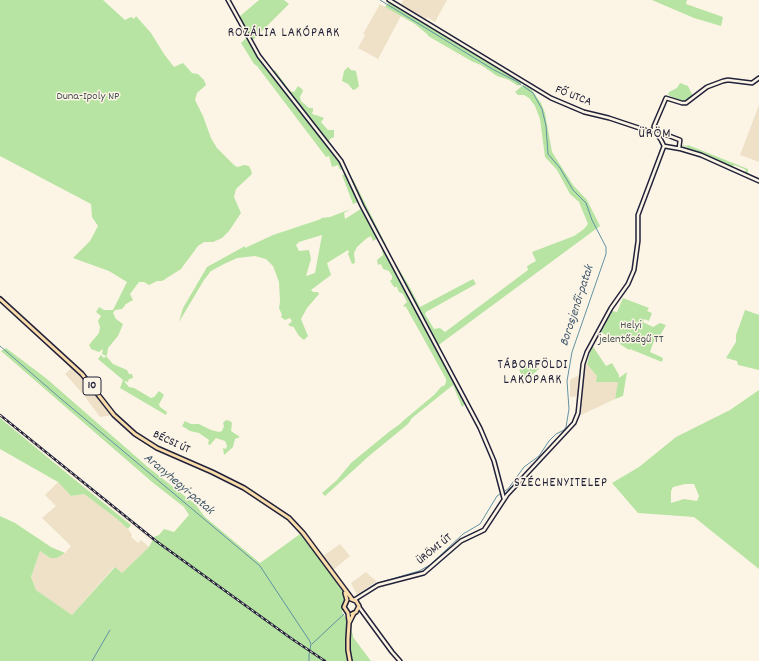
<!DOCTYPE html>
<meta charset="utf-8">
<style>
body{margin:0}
canvas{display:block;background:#fcf5e5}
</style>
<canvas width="759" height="661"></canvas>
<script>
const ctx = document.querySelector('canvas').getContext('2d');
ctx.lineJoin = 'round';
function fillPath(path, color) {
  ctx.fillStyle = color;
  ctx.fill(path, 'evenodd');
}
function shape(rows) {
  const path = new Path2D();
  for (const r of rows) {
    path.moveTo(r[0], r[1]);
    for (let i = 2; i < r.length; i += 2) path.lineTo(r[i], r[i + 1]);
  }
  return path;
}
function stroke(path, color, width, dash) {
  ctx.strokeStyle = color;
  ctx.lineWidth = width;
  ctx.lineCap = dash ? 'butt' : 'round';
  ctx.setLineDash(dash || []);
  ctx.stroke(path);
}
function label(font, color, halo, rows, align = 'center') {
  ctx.font = font + ' Dekko,sans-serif';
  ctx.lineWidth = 3;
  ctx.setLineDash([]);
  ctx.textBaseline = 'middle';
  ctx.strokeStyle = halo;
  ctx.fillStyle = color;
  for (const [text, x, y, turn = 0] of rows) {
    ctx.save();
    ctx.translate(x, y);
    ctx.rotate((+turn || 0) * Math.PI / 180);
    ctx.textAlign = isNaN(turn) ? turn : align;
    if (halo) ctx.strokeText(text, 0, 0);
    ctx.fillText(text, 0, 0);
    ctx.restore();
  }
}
const built = shape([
 [403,0,447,0,435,22,427,17,426,19,401,5],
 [380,4,401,16,378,59,358,48,365,35,363,34],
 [759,105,759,162,740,155],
 [586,362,597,376,618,382,615,399,581,415,582,396,570,397,570,380,584,372],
 [74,365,114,415,100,417,82,393,65,374],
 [0,414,86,483,158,541,155,543,0,417],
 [58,482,71,496,84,494,117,519,128,529,132,535,131,537,138,543,141,540,149,547,122,573,114,567,72,615,36,590,31,577,40,551,50,558,57,558,65,553,71,546,42,518,56,506,45,495],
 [340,544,350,556,333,570,323,556],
 [366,572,377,582,371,585,357,595,351,583]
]);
const green = shape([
 [0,0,103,0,125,20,131,17,134,19,136,16,151,33,164,54,174,67,183,63,192,73,198,74,204,80,206,85,197,93,195,100,203,116,211,138,217,148,235,166,238,167,244,165,249,166,251,170,252,174,236,189,234,197,241,213,229,231,222,238,213,242,204,242,198,246,181,269,162,281,157,281,149,285,144,282,139,282,130,294,133,300,126,304,122,309,115,310,113,313,116,319,123,324,118,336,108,348,107,355,106,356,113,364,127,370,129,374,132,374,133,378,129,379,128,382,124,381,129,387,134,388,151,398,154,397,159,391,164,395,159,404,160,407,167,412,166,415,120,388,123,380,98,359,101,355,104,358,106,356,102,354,103,349,99,352,91,349,89,345,99,333,100,327,98,321,101,316,96,312,99,307,104,310,113,310,127,282,109,271,73,258,90,241,98,226,92,217,91,204,0,156],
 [259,0,284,0,289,4,253,40,251,38,250,39,239,17],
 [652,0,687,0,686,4,723,17,721,26,694,18],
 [389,2,522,83,518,86,509,80,497,76,481,65,473,62,428,36,428,35,415,24,385,7],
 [246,38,271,73,275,70,290,91,294,92,298,86,302,89,303,91,300,97,301,101,309,108,313,108,313,111,312,113,314,115,316,115,324,118,321,122,328,130,334,130,334,137,330,139,328,144,341,163,350,180,353,179,386,245,385,247,380,237,373,241,371,236,367,238,357,247,354,253,355,263,352,264,348,254,349,252,348,250,327,263,331,275,311,290,313,292,318,292,319,294,307,308,301,319,308,336,304,340,299,336,293,326,292,327,288,325,292,321,290,318,285,320,281,317,282,315,279,308,280,302,279,282,273,266,266,259,255,256,237,258,224,264,211,271,204,280,179,322,183,308,207,267,245,246,245,248,273,235,321,219,321,218,330,217,351,209,344,213,345,219,364,207,361,201,353,204,342,175,345,174,343,169,340,170,338,165,332,167,329,156,326,157,257,66,254,64,241,43],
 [322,235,315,273,306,276,311,259,309,250,299,251,296,245,299,242],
 [348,67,351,70,356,71,359,86,356,89,353,90,348,84,342,81,344,71],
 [680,83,688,86,693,96,688,100,684,102,668,95,669,92,677,88],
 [523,85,531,89,541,103,545,113,552,152,573,185,587,200,600,226,436,347,468,401,462,407,453,385,412,418,408,424,369,456,325,496,322,493,337,480,351,463,390,431,400,424,404,420,434,395,441,387,445,385,446,382,446,379,406,307,403,306,407,302,403,294,399,292,397,287,394,287,390,281,392,279,392,276,389,271,383,269,381,264,378,265,377,260,383,255,381,246,382,246,387,254,389,253,408,284,420,307,473,279,476,284,426,312,425,314,434,329,440,328,445,332,528,270,527,266,536,261,532,252,574,236,584,229,588,224,579,202,570,194,557,170,545,157,540,119,535,106,529,98,524,95,518,95,515,92],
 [683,145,687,146,688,145,748,169,748,173,744,173,746,170,742,168,734,165,733,167,706,156,687,150,687,147,683,146],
 [623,298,649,308,647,311,652,313,649,321,644,319,643,322,653,327,660,323,666,325,658,339,655,338,650,352,663,358,662,362,630,349,629,350,601,332,612,311,617,312],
 [745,310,759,315,759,370,738,365,737,361,726,358,736,342,736,335],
 [592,345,606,366,612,363,619,375,619,378,627,372,623,396,615,399,618,382,596,382,597,376,587,364],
 [6,348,47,379,149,468,196,505,205,517,260,563,300,534,333,576,345,596,342,612,346,618,353,635,353,637,371,661,0,661,0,516,15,523,51,547,65,553,57,558,50,558,40,551,31,577,36,590,72,615,115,567,122,573,149,547,154,537,159,535,164,529,174,532,189,515,184,507,152,482,1,351],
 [531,362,539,369,525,381,519,370],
 [759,390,759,569,694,517,638,513,612,483,639,467,676,437,730,410],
 [685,484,694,484,699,496,697,501,684,499,671,503,671,491,673,487],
 [0,418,69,475,131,525,128,529,117,519,84,494,71,496,58,482,0,449],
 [226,420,230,421,232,423,231,431,240,437,235,439,233,447,224,455,223,448,226,449,227,446,225,441,216,438,210,445,208,444,209,440,199,433,190,431,182,426,185,421,191,424,199,424,211,430,219,432,222,431,224,426,223,423]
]);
const stream = shape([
 [380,0,494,70,516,81,521,85],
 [0,346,60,398,260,566,309,640,311,644,309,655,309,661],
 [358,595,375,584,419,571,430,565,463,534,480,524,497,496,508,489,524,467,539,456,549,441,556,434,564,430,566,427,569,409,567,381,572,352,606,254,606,247,592,220,586,203,573,190,560,168,548,154,546,126,542,109,533,93,523,86],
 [312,644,344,614],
 [92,661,110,630]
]);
const secondary = shape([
 [228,0,259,56,341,161,362,206,480,428,494,461,504,499],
 [389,0,551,98,584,112,609,118,648,131,654,130],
 [654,130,654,126,666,98,682,103,686,103,707,87,723,81,728,80,752,83,759,78],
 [654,130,661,140,664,146],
 [658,134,667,135,680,140,679,148],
 [664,146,681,149,701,155,759,181],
 [354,600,378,585,424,573,461,541,484,530,507,495,574,423,578,413,583,364,587,352,611,308,628,284,634,270,638,241,638,215,664,146],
 [359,607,392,652,400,661]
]);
const primary = shape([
 [0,299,82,374,114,415,135,434,157,448,212,472,244,488,289,518,303,533,352,599],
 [345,593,347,600,344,607,348,613,349,621],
 [351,599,356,601,359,606,356,612,352,614],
 [350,661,348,650,348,639,349,623,354,613]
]);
const rail = shape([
 [0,415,156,541,292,639,325,661]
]);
const shields = [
 [92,386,18]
];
const shieldNames = [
 ["10",92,386]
];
const parkNames = [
 ["Duna-Ipoly NP",88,97],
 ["Helyi",631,326],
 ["jelentőségű TT",631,340]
];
const streetNames = [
 ["FŐ UTCA",573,97,21],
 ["BÉCSI ÚT",171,443,25],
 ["ÜRÖMI ÚT",435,550,-39]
];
const neighbourhoodNames = [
 ["ROZÁLIA LAKÓPARK",284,34],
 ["TÁBORFÖLDI",533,366],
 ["LAKÓPARK",533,381],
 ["SZÉCHENYITELEP",561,484]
];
const waterNames = [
 ["Borosjenői-patak",578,306,-72],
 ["Aranyhegyi-patak",178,485,40]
];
const quarterNames = [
 ["ÜRÖM",655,135]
];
fillPath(built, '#efe0c8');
fillPath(green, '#b7e4a2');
stroke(stream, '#6191a2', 1);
stroke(secondary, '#22223b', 5.5);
stroke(primary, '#22223b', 6);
stroke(secondary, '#fcf5e5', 2.5);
stroke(primary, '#faddab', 3);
stroke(rail, '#22223b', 2.5);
stroke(rail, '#fcf5e5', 1, [3]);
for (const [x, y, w] of shields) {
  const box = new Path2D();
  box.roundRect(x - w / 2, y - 9, w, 18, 3);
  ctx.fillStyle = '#fcf5e5';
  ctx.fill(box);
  stroke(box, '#22223b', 1);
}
label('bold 11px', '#22223b', null, shieldNames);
label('12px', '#475255', '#fcf5e5', parkNames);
label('12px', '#22223b', '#fcf5e5', streetNames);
ctx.letterSpacing = '1px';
label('13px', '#22223b', '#fcf5e5', neighbourhoodNames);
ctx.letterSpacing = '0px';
label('italic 13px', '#425a6f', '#fcf5e5', waterNames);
ctx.letterSpacing = '1px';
label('14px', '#22223b', '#fcf5e5', quarterNames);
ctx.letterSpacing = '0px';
</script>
